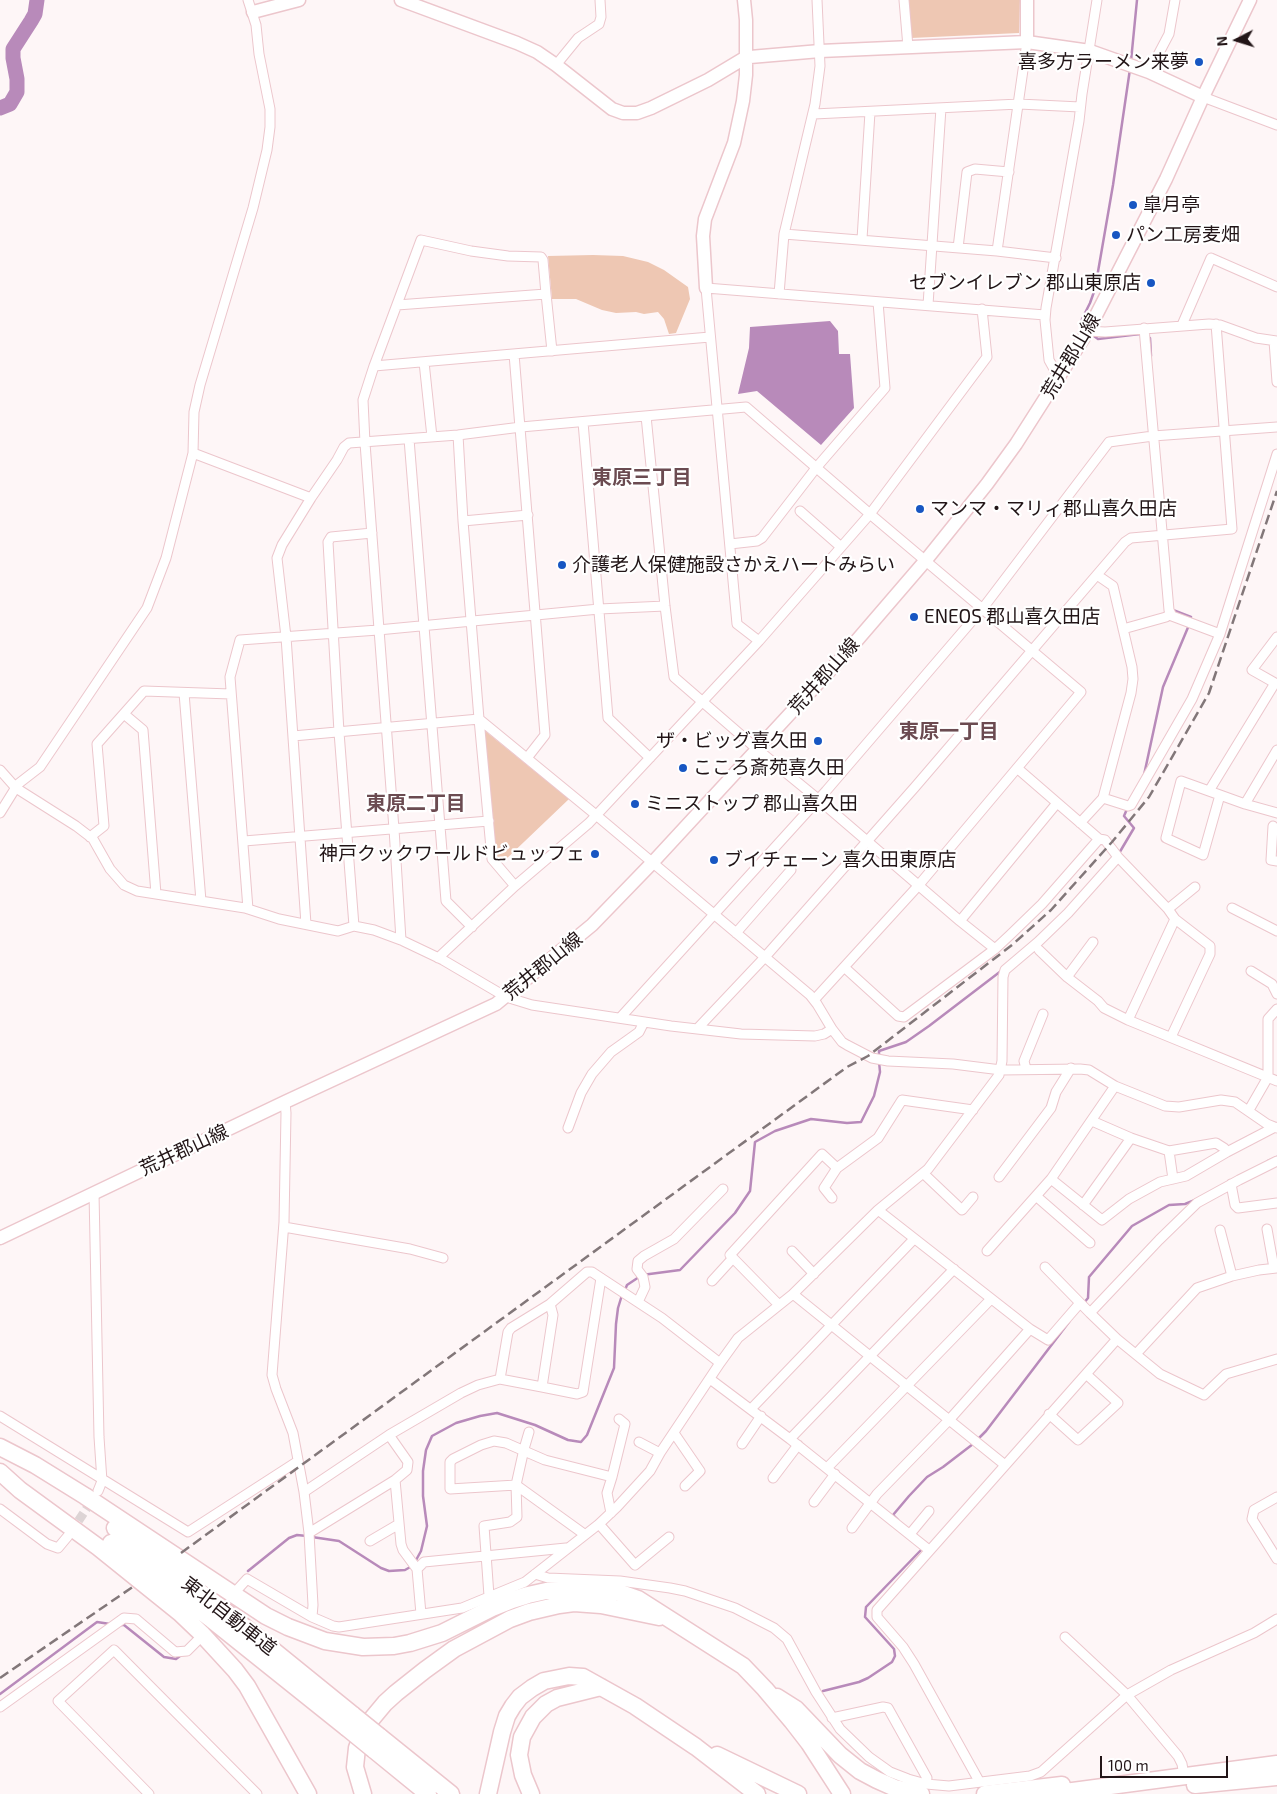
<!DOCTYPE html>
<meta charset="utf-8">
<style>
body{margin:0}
#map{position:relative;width:1277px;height:1794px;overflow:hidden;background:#fef6f7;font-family:"Exo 2",sans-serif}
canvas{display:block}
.north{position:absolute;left:1212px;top:15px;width:50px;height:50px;-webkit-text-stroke:4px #fff;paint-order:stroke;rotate:265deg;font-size:14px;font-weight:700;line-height:20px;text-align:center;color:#221517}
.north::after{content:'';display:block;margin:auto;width:18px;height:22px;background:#221517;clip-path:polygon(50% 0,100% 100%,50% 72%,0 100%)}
.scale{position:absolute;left:1100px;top:1756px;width:128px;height:22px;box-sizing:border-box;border:2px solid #221517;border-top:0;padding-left:6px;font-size:15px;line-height:18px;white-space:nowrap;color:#221517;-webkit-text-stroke:4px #fff;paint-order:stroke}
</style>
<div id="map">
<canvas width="1277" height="1794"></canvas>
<div class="north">N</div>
<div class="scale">100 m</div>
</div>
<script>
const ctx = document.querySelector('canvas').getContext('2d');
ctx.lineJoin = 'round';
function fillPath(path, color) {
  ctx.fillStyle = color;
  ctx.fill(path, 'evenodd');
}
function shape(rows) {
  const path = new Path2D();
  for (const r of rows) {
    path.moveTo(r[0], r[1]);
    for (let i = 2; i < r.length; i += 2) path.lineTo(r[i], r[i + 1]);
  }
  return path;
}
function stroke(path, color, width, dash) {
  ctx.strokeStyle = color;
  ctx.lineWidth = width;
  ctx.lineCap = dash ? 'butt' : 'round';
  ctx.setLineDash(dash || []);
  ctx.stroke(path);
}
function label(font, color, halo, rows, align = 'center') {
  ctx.font = font + ' "Exo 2","Noto Sans JP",sans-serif';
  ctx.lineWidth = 4.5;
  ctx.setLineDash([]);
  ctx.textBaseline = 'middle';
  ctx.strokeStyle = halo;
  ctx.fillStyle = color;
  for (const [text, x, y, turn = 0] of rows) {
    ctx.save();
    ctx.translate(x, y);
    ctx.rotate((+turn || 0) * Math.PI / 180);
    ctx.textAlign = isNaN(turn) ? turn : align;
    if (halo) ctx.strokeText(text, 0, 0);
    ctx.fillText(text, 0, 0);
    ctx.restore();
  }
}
const green = shape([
 [908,0,1020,0,1019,33,911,38],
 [593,255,623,256,648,262,664,270,688,287,690,299,676,333,669,334,664,319,658,312,644,314,636,312,616,313,602,310,576,299,552,299,548,256],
 [484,730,569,799,503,862,496,856]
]);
const water = shape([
 [830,321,838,331,839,354,850,354,854,408,821,445,757,391,738,394,749,348,750,327]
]);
const stream = shape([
 [1131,61,1137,0],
 [1085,329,1082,327,1082,319,1090,303,1095,289,1113,185,1130,69],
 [1091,334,1098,339,1140,334,1143,336],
 [1148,338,1150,338,1151,356],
 [1173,610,1191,617,1190,620],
 [1144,775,1163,687,1189,625],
 [1118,855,1134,828,1124,816,1127,809],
 [879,1056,879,1051,906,1042,929,1026,1001,971],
 [1268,1161,1277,1157],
 [625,1290,627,1285,642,1275,680,1270,735,1213,750,1191,755,1142,775,1131,811,1119,847,1123,861,1122,874,1096,880,1072,879,1061],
 [1083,1304,1088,1298,1089,1277,1132,1226,1169,1205,1185,1204,1195,1200],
 [977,1440,986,1431,1069,1322],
 [898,1520,893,1515,909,1496,927,1477,943,1467,973,1444],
 [312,1537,339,1541,381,1568,389,1571,405,1570,412,1566],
 [415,1562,421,1551,427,1526,423,1496,423,1471,426,1450,432,1436,456,1423,480,1416,497,1413,535,1425,568,1440,581,1442,587,1435,614,1368,616,1324,618,1308,622,1295],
 [248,1571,289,1538,297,1535,307,1536],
 [120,1625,124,1625,164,1657,176,1659,180,1656],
 [823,1691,859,1682,868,1678,892,1662,895,1656,894,1649,865,1617,866,1607,922,1549,920,1547],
 [0,1694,97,1622,110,1624]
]);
const river = shape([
 [0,108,10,104,17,92,17,79,13,58,13,49,31,21,35,14,37,0]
]);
const streetTunnel = shape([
 [71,1532,93,1499]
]);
const street = shape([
 [904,0,908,47],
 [556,65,578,38,599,24,601,17,600,0],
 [1149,72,1169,34,1175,0],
 [1203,97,1277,125],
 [814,114,1019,104,1080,107],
 [784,234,997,251,1056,258],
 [862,239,870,112],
 [958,248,967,172,975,169,1009,172],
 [997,251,1027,42],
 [779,294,784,234,815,104,820,66,817,0],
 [397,305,546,294,552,351],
 [928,305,941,108],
 [1182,325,1211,258,1277,287],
 [1144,328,1169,610,1172,616,1220,634],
 [1088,331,1105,332,1209,324,1220,325,1256,338,1277,341],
 [1274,341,1277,382],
 [514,354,545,735,527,758],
 [424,362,432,437],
 [374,366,710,337],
 [1059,378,1049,360,1045,320,1046,308,1079,121,1082,94,1097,0],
 [646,416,665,606,674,677,757,749,818,799,960,921,995,949],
 [583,422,608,718,650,758],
 [458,435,463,521,479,719,492,859,515,886],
 [409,439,446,901,472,927],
 [193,453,311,498],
 [800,511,841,547],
 [463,521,528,515],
 [730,544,757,541,762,538,816,468,885,388,878,302],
 [1123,629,1166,617,1170,614],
 [759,641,737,624,706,288,1045,315],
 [184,693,201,901],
 [124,714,143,730,156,894],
 [293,736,479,719,596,815,810,995,817,1004,832,1029,842,1042,847,1045,872,1058,888,1061,953,1064,1001,1070,1080,1069,1089,1070,1115,1086,1165,1106,1179,1107,1221,1100,1235,1102,1267,1124,1277,1128],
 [1277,750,1245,804,1277,813],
 [1017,768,1099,839,1105,840,1118,857],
 [0,770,16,788,76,826,93,839,110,869,124,885,137,891,245,908,279,919,338,931,354,926,374,930,401,940,443,960,506,997,532,1005,671,1026,741,1034,815,1036,824,1034,832,1029],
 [1209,791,1275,683,1252,670,1277,637],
 [1220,795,1181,781,1166,838,1203,855,1220,795,1245,804],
 [1103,798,1128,806,1131,805,1192,699,1220,634,1277,454],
 [0,813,18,784,40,767,147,608,166,558,193,453,194,412,200,385,253,208,267,150,270,127,270,109,259,54,256,25,248,0],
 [1080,823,1103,798,1131,693,1133,679,1132,667,1113,586,1097,575],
 [1273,826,1271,860,1277,861],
 [90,837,104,826,97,744,144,691,231,694],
 [244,841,489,821],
 [1232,908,1277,931],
 [248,909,230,677,240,640,378,630,599,609,665,606],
 [1168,909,1195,887],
 [960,921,1057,803],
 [306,924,286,637,277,558,282,545,311,498,337,460,344,447,349,443,458,435,521,427,746,407,870,514,1081,692,918,886,814,1000],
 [354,926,339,732,328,542,331,537,372,533],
 [736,933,791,870],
 [401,940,394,829,365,443,363,400,374,366,421,240,471,251,508,256,541,257,543,260,546,294],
 [1039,950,1067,977,1098,1001,1104,1008,1128,1020,1277,1081],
 [438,958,515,886,589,823,759,641,870,514,987,357,982,309],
 [844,967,898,1016,904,1017,995,949,1010,935,1042,904,1099,839],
 [1251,971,1272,984,1277,994],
 [1067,977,1093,942],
 [620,1018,826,791,983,608,1109,442,1153,436,1277,427],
 [1128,1020,1175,919],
 [697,1029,765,957,915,787,1125,542,1131,538,1232,529,1216,324],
 [1026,1069,1024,1061,1043,1014],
 [1115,1086,1051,1179,1102,1220,1129,1199,1160,1182,1186,1176,1227,1152,1275,1127],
 [285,1102,286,1113,284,1222,272,1375,276,1389,293,1433,304,1492,309,1533,313,1605,312,1617],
 [1249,1110,1268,1077,1268,1019,1277,1009],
 [1092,1121,1131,1138,1169,1151,1173,1179],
 [568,1128,581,1093,592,1074,611,1052,639,1032,644,1022],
 [1169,1151,1216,1143,1224,1148,1227,1152],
 [1277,1161,1239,1180,1197,1203,1159,1240,1090,1313,1117,1339,1160,1374,1204,1395,1226,1374,1277,1359],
 [924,1174,962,1210,973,1197],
 [999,1177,1051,1108,1056,1092,1071,1068],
 [1231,1184,1235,1205,1238,1208,1277,1203],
 [94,1193,99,1437,102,1481,98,1491],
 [1036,1196,1090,1243],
 [832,1198,824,1188,837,1168],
 [1083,1205,1131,1138],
 [284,1227,410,1249,443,1258],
 [1267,1229,1274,1268],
 [1220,1230,1232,1276],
 [792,1251,814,1274],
 [987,1251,1051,1179],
 [1045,1267,1090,1313],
 [712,1281,733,1258],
 [793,1294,1005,1465],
 [638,1302,645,1287,643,1277,637,1269,638,1261,644,1256,674,1239,723,1189],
 [779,1305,730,1255,822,1154,837,1168,878,1138,902,1100,973,1110],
 [1030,1329,1048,1340,1080,1303],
 [1136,1354,1197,1288,1232,1276,1259,1270,1277,1268],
 [500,1379,542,1387,553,1315,550,1304],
 [710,1379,790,1439,929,1550],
 [542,1387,577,1394,583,1392,601,1278],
 [751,1409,914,1239],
 [1049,1414,1078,1440,1118,1403,1086,1374],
 [0,1416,188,1532,298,1461],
 [674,1433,700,1471,685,1486],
 [790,1439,954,1269],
 [639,1442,660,1453],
 [742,1444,761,1416],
 [827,1468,991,1299],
 [612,1477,625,1424,619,1419],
 [773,1478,798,1445],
 [395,1480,401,1544,403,1550,417,1569,421,1614],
 [304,1492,389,1435,461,1393,478,1385,500,1379,508,1332,511,1328,550,1304,587,1272,592,1272,601,1278,662,1318,720,1363],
 [1277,1497,1254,1510,1252,1519,1277,1559],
 [814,1502,835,1474],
 [0,1509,47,1544,58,1548,68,1536],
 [599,1524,635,1565,669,1537],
 [852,1528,877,1494,950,1419,1030,1329,878,1210],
 [309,1533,395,1480,407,1470,408,1462,389,1435],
 [584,1534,516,1485,450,1489,450,1462,453,1459,481,1445,494,1441,506,1443,545,1460,612,1477,607,1493,611,1513],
 [910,1534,929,1511],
 [370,1541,399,1524],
 [417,1569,424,1562,566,1548],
 [535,1574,548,1578,620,1581,670,1588,685,1591,735,1608,774,1628,787,1639,816,1692,840,1729,869,1757,890,1772,908,1779,926,1784,949,1786,1030,1776,1041,1772,1127,1695,1171,1670,1254,1633,1277,1619],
 [237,1590,247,1579,312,1617,333,1626,339,1627,462,1608,525,1582,599,1524,617,1507,650,1471,660,1453,720,1363,738,1338,793,1294,878,1210,928,1169,999,1075,1002,1061,1003,977,1005,970,1038,942,1068,913,1118,857,1168,909,1175,919,1210,946,1210,954,1171,1037],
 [489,1596,484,1526,510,1522,517,1517,516,1485,524,1449,529,1432],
 [1065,1637,1127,1695,1178,1756,1182,1764,1184,1776],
 [0,1707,124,1618,136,1619,175,1652,187,1651,198,1640],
 [832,1718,883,1707,888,1708,927,1778,926,1784],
 [979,1781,914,1664,903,1647,877,1617,877,1610,1117,1339],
 [149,1794,58,1701,114,1650,257,1794]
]);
const secondary = shape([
 [401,0,517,43,537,52,556,65,612,109,623,113,637,113,651,108,708,80,743,59,750,57,820,51,1027,42],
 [1027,0,1027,42,1090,51,1149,72,1203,97],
 [253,12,299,0],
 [706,288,703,236,705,219,734,143,743,101,746,75,746,20,744,0],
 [0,1238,285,1102,496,1004,592,925,653,862,846,653,926,560,987,484,1016,444,1088,331,1166,179,1203,97,1250,0]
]);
const highway = shape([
 [0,1447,35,1465,85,1496,266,1616,288,1627,325,1641,363,1647,394,1646,410,1643,442,1633,492,1608,512,1600,528,1595,546,1591,584,1589,618,1592,638,1599,743,1666,765,1689,792,1721,809,1743,842,1794],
 [0,1472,20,1490,98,1547,180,1613,201,1633,235,1670,247,1686,308,1794],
 [115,1528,221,1608,353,1715],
 [111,1543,212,1620,347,1728],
 [777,1697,796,1709,840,1755,860,1771,877,1780,895,1788,921,1794],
 [379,1736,451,1794],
 [374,1750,428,1794],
 [717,1755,798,1794],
 [1195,1785,1277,1777],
 [363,1794,355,1767,357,1748,365,1727,385,1703,396,1693,425,1670,454,1649,510,1619,529,1612,559,1605,574,1603,601,1605,659,1617],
 [488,1794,502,1732,507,1716,513,1706,520,1697,532,1688,544,1681,569,1676,583,1677,635,1706,696,1747,757,1794],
 [531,1794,523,1775,519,1755,522,1737,533,1717,546,1704,557,1698,601,1687],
 [985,1794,1062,1785],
 [1050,1794,1277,1764]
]);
const rail = shape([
 [181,1553,847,1067,868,1056,1012,945,1051,910,1112,842,1149,797,1209,693,1277,491],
 [0,1678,134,1586]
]);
const highwayBridge = shape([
 [353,1715,379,1736],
 [347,1728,374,1750]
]);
const markers = [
 [1199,62,5,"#1756c2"],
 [1133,205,5,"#1756c2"],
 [1116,235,5,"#1756c2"],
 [1151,283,5,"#1756c2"],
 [920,509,5,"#1756c2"],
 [562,565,5,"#1756c2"],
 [914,617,5,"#1756c2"],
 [818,741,5,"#1756c2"],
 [683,768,5,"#1756c2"],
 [635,804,5,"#1756c2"],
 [595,854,5,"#1756c2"],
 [714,860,5,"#1756c2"]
];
const poiNames = [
 ["喜多方ラーメン来夢",1189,62,"right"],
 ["皐月亭",1143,205],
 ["パン工房麦畑",1126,235],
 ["セブンイレブン 郡山東原店",1141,283,"right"],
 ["マンマ・マリィ郡山喜久田店",930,509],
 ["介護老人保健施設さかえハートみらい",572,565],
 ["ENEOS 郡山喜久田店",924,617],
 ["ザ・ビッグ喜久田",808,741,"right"],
 ["こころ斎苑喜久田",693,768],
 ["ミニストップ 郡山喜久田",645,804],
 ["神戸クックワールドビュッフェ",585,854,"right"],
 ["ブイチェーン 喜久田東原店",724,860]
];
const streetNames = [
 ["荒井郡山線",1071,356,-59],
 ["荒井郡山線",824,676,-48],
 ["荒井郡山線",543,966,-39],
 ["荒井郡山線",184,1150,-25],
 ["東北自動車道",229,1616,38]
];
const neighbourhoodNames = [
 ["東原三丁目",642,477],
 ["東原一丁目",949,731],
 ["東原二丁目",416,803]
];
fillPath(green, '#eec7b3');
fillPath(water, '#b88aba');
stroke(stream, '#b88aba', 2.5);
stroke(river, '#b88aba', 15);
stroke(streetTunnel, '#ddd4d5', 9, [9, 4.5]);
stroke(street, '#ecc6cc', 11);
stroke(secondary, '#ecc6cc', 15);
stroke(highway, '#ecc6cc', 19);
stroke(street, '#fff', 9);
stroke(secondary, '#fff', 12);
stroke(highway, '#fff', 16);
stroke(rail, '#827779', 2.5, [10, 5]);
stroke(highwayBridge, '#ecc6cc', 19, []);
stroke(highwayBridge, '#fff', 16);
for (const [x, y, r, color] of markers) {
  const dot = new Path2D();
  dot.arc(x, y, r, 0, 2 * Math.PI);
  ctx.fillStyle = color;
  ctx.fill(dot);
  stroke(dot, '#fff', 2);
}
label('19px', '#221517', '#fff', poiNames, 'left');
label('19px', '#221517', '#fff', streetNames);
label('bold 20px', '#6b4b51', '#fff', neighbourhoodNames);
</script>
